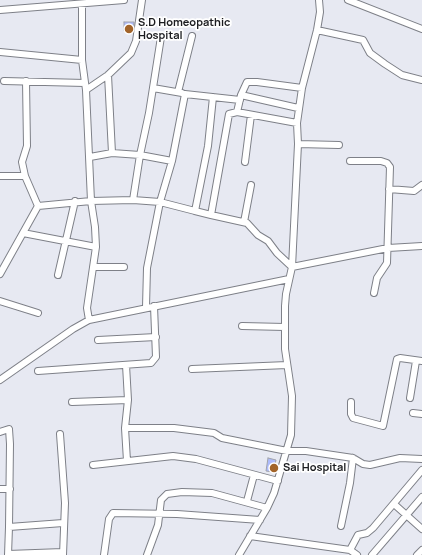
<!DOCTYPE html>
<style>
body{margin:0}
canvas{display:block;background:#e7e9f2}
</style>
<canvas width="422" height="555"></canvas>
<script>
const ctx = document.querySelector('canvas').getContext('2d');
ctx.lineJoin = 'round';
function fillPath(path, color) {
  ctx.fillStyle = color;
  ctx.fill(path, 'evenodd');
}
function shape(rows) {
  const path = new Path2D();
  for (const r of rows) {
    path.moveTo(r[0], r[1]);
    for (let i = 2; i < r.length; i += 2) path.lineTo(r[i], r[i + 1]);
  }
  return path;
}
function stroke(path, color, width, dash) {
  ctx.strokeStyle = color;
  ctx.lineWidth = width;
  ctx.lineCap = dash ? 'butt' : 'round';
  ctx.setLineDash(dash || []);
  ctx.stroke(path);
}
function label(font, color, halo, rows, align = 'center') {
  ctx.font = font + ' Manrope,sans-serif';
  ctx.lineWidth = 3.5;
  ctx.setLineDash([]);
  ctx.textBaseline = 'middle';
  ctx.strokeStyle = halo;
  ctx.fillStyle = color;
  for (const [text, x, y, turn = 0] of rows) {
    ctx.save();
    ctx.translate(x, y);
    ctx.rotate((+turn || 0) * Math.PI / 180);
    ctx.textAlign = isNaN(turn) ? turn : align;
    if (halo) ctx.strokeText(text, 0, 0);
    ctx.fillText(text, 0, 0);
    ctx.restore();
  }
}
const building = shape([
 [124,22,134,22,133,32,124,31,124,22],
 [268,458,276,460,273,472,266,471,268,458]
]);
const minor = shape([
 [142,0,136,41,131,53,108,75,86,90,91,201,133,200,140,155,149,113,161,37],
 [348,0,422,29],
 [82,4,82,60,86,90],
 [0,10,124,0],
 [317,30,363,40,370,53,385,64,402,75,422,80],
 [0,52,82,60],
 [108,75,112,153],
 [4,81,85,83],
 [26,81,27,146,22,162,25,176,38,206],
 [153,88,182,93],
 [178,92,192,36],
 [241,95,298,108],
 [237,112,241,95,247,82,257,82,302,88],
 [298,144,339,145],
 [90,157,112,153,140,155,172,161],
 [350,161,381,161,387,163,390,167,387,263,377,278,374,293],
 [245,162,251,115],
 [0,176,25,176],
 [389,189,414,191,422,185],
 [133,200,160,202,172,161,185,94,240,100],
 [195,211,211,215,229,114,237,112,297,123],
 [211,215,247,223,258,235,268,241,277,253,292,267,388,248,422,246],
 [244,222,251,185],
 [23,233,96,247],
 [93,267,124,267],
 [0,274,38,206,91,201,95,227,96,247,87,308,89,320],
 [58,275,75,201],
 [0,301,38,313],
 [146,307,147,268,160,202,195,211,208,146,213,97],
 [242,326,285,327],
 [98,340,156,337],
 [126,365,128,400,125,428,127,461],
 [192,369,287,365],
 [38,371,151,363,156,357,154,306],
 [0,380,73,329,89,320,289,279],
 [410,398,416,361],
 [72,402,128,400],
 [351,402,351,414,353,418,383,426,397,359,400,358,422,361],
 [413,413,422,414],
 [125,428,174,428,214,433,222,438,287,451,306,451,353,458,350,483,341,526],
 [0,432,9,429,10,444,9,527],
 [60,434,65,503,63,555],
 [353,458,363,464,370,465,400,458,422,459],
 [93,465,173,456,196,459,278,481],
 [0,489,10,489],
 [247,501,254,475],
 [394,504,422,529],
 [250,536,350,550,357,555],
 [350,550,358,535,367,533,373,528,422,470],
 [8,554,63,552],
 [8,555,9,527,63,523],
 [104,555,109,519,113,513,177,514,260,520],
 [147,555,158,525,161,500,167,494,182,492,212,493,267,508],
 [239,555,267,508,274,493,291,435,292,396,285,349,285,306,286,294,292,267,298,144,297,123,302,88,317,30,320,12,319,0],
 [372,555,422,497],
 [417,555,422,550]
]);
const markers = [
 [129,29,5,"#a2642a"],
 [274,468,5,"#a2642a"]
];
const poiNames = [
 ["S.D Homeopathic",138,23],
 ["Hospital",138,36],
 ["Sai Hospital",283,468]
];
fillPath(building, '#adbbfc');
stroke(building, '#a1a3ab', 1);
stroke(minor, '#7e8088', 8);
stroke(minor, '#fff', 6);
for (const [x, y, r, color] of markers) {
  const dot = new Path2D();
  dot.arc(x, y, r, 0, 2 * Math.PI);
  ctx.fillStyle = color;
  ctx.fill(dot);
  stroke(dot, '#fff', 1.5);
}
label('bold 11px', '#1b1c1f', '#fff', poiNames, 'left');
</script>
